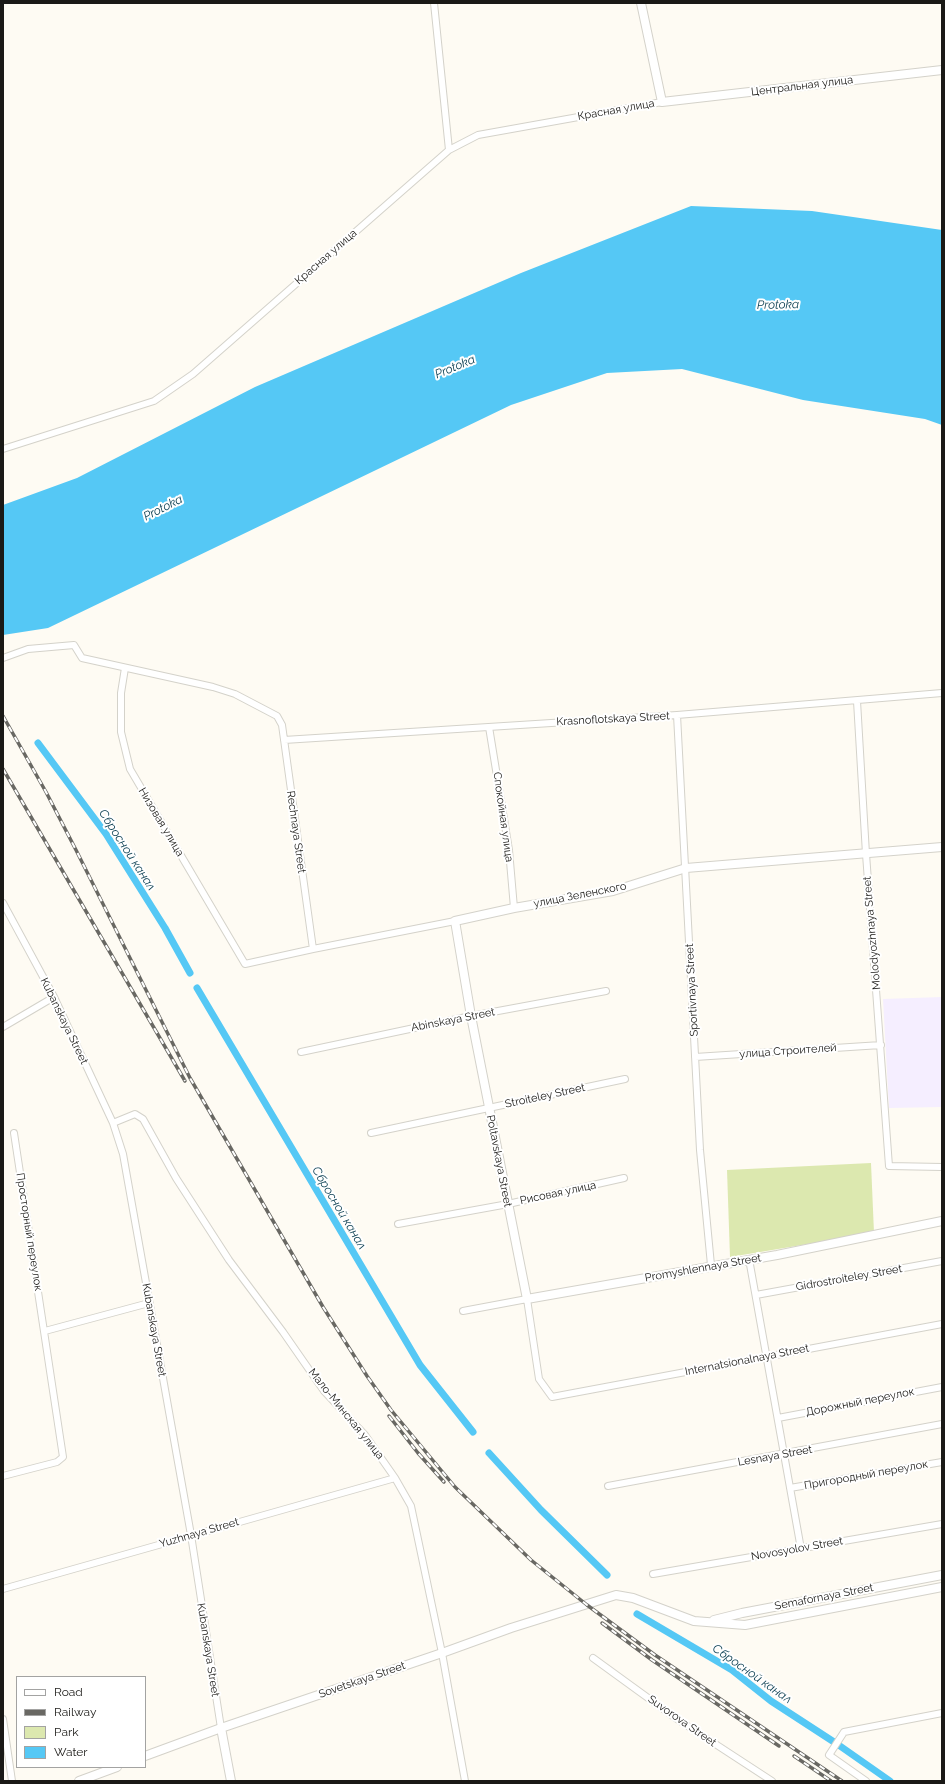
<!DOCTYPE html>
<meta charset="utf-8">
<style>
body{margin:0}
#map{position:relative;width:945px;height:1784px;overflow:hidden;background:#fefbf3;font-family:Raleway,sans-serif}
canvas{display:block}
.frame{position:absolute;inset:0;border:4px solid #1a1916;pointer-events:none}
.legend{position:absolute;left:16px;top:1676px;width:130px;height:92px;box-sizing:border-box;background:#fff;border:1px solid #a3a3a2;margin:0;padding:5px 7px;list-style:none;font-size:12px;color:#1a1916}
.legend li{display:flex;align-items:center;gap:8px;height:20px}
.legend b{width:20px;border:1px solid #a3a3a2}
</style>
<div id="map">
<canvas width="945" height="1784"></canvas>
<div class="frame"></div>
<ul class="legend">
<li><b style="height:5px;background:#fff"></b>Road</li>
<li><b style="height:5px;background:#696863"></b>Railway</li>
<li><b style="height:11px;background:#dce8af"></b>Park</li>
<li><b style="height:11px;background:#55c8f5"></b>Water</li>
</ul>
</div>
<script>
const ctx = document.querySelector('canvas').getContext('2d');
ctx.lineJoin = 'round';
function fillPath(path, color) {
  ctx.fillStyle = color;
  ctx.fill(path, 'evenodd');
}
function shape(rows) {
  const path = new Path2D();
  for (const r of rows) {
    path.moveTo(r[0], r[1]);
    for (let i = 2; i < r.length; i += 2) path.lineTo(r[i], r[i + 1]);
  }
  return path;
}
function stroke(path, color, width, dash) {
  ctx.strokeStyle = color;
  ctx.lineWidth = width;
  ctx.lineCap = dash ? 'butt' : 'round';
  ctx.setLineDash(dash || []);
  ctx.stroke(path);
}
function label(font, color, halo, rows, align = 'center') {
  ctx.font = font + ' Raleway,sans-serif';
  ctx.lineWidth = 4;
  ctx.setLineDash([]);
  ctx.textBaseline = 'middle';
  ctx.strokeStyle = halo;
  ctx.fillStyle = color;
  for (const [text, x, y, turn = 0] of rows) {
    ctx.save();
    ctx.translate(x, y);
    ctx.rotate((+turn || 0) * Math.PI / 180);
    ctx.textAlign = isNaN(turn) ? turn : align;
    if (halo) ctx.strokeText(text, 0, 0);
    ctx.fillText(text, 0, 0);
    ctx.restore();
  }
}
const education = shape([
 [942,997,942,1107,889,1108,883,999]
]);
const green = shape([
 [871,1163,874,1233,730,1257,727,1170]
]);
const water = shape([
 [691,206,812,211,942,230,942,425,925,419,803,400,682,369,607,373,511,405,48,628,3,635,3,505,77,478,255,387,521,273]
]);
const canal = shape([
 [38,743,106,834,165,928,190,973],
 [197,988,420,1365,473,1432],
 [489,1453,541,1510,607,1575],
 [637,1614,732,1670,771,1701,834,1742],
 [840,1746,890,1781]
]);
const minor = shape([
 [434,3,449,150],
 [3,449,154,401,193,374,449,150,478,135,662,102],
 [3,658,28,649,74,645,82,658,213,687,235,694,277,716,282,725,313,949],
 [125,668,121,693,121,732,130,769,245,964,313,949,455,921],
 [857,701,866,854,889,1166,942,1167],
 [677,715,700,1150,711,1265],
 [489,727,509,850,514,908],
 [284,740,677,715,942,693],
 [3,903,54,997,113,1123,123,1154,191,1535,221,1728],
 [3,1027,54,997],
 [301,1052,471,1016,606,991],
 [695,1057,881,1045],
 [113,1123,135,1114,143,1119,176,1178,229,1260,283,1332,324,1391,365,1435,395,1478,411,1506,442,1653,465,1781],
 [371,1133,625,1079],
 [398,1224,508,1204,624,1178],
 [749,1259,801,1549],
 [756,1295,942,1261],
 [463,1311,527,1299,539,1379,552,1397,942,1324],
 [45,1331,149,1303],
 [778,1418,942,1387],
 [3,1476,57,1462,63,1457,14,1133],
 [608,1486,942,1424],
 [790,1488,942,1462],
 [653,1574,942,1524],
 [3,1589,395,1478],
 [593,1658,677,1719,772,1781],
 [3,1719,12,1781],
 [866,1781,829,1755,844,1732,942,1713]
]);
const tertiary = shape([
 [641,3,662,102,942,70],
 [942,847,686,868,613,891,514,908,455,921,471,1016,527,1299,777,1255,942,1221],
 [714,1620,742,1613,942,1575],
 [221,1728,231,1781],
 [145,1756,221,1728,442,1653,511,1628,616,1595,633,1598,694,1621,745,1625,942,1587],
 [79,1781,117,1767]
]);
const rail = shape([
 [3,716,46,792,76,850,190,1078,323,1307,367,1376,391,1410,455,1487,531,1560,587,1605,655,1655,842,1781],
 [3,769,185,1081],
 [389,1416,418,1453,444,1482],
 [602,1623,652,1660,779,1746],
 [794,1756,831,1781]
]);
const streetNames = [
 ["Центральная улица",802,86,-7],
 ["Красная улица",616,110,-10],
 ["Красная улица",326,257,-41],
 ["Krasnoflotskaya Street",613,719,-3],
 ["Спокойная улица",503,817,82],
 ["Низовая улица",161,822,59],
 ["Rechnaya Street",296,832,82],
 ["улица Зеленского",580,895,-11],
 ["Molodyozhnaya Street",872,933,-95],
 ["Sportivnaya Street",692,990,-93],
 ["Abinskaya Street",453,1020,-11],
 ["Kubanskaya Street",64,1021,64],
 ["улица Строителей",788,1051,-4],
 ["Stroiteley Street",545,1096,-12],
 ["Poltavskaya Street",499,1161,79],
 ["Рисовая улица",558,1193,-12],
 ["Просторный переулок",29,1232,81],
 ["Promyshlennaya Street",703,1268,-10],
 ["Gidrostroiteley Street",849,1278,-10],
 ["Kubanskaya Street",154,1330,80],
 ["Internatsionalnaya Street",747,1360,-11],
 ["Дорожный переулок",860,1402,-11],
 ["Мало-Минская улица",346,1414,51],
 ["Lesnaya Street",775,1456,-10],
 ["Пригородный переулок",866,1475,-10],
 ["Yuzhnaya Street",199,1533,-16],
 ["Novosyolov Street",797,1549,-10],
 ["Semafornaya Street",824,1597,-11],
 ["Kubanskaya Street",208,1650,81],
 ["Sovetskaya Street",362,1680,-19],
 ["Suvorova Street",682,1721,35]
];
const waterNames = [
 ["Protoka",778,305,-1],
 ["Protoka",455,367,-23],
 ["Protoka",163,508,-27],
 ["Сбросной канал",127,850,57],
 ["Сбросной канал",339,1208,59],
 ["Сбросной канал",752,1674,35]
];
fillPath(education, '#f5eeff');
fillPath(green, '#dce8af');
fillPath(water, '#55c8f5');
stroke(canal, '#55c8f5', 7);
stroke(minor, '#d4d2ca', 8);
stroke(tertiary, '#d4d2ca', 10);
stroke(minor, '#fff', 6);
stroke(tertiary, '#fff', 8);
stroke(rail, '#696863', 3.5);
stroke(rail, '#fff', 2, [6]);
label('11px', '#1a1916', '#fff', streetNames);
label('italic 12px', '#053a4d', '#fff', waterNames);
</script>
